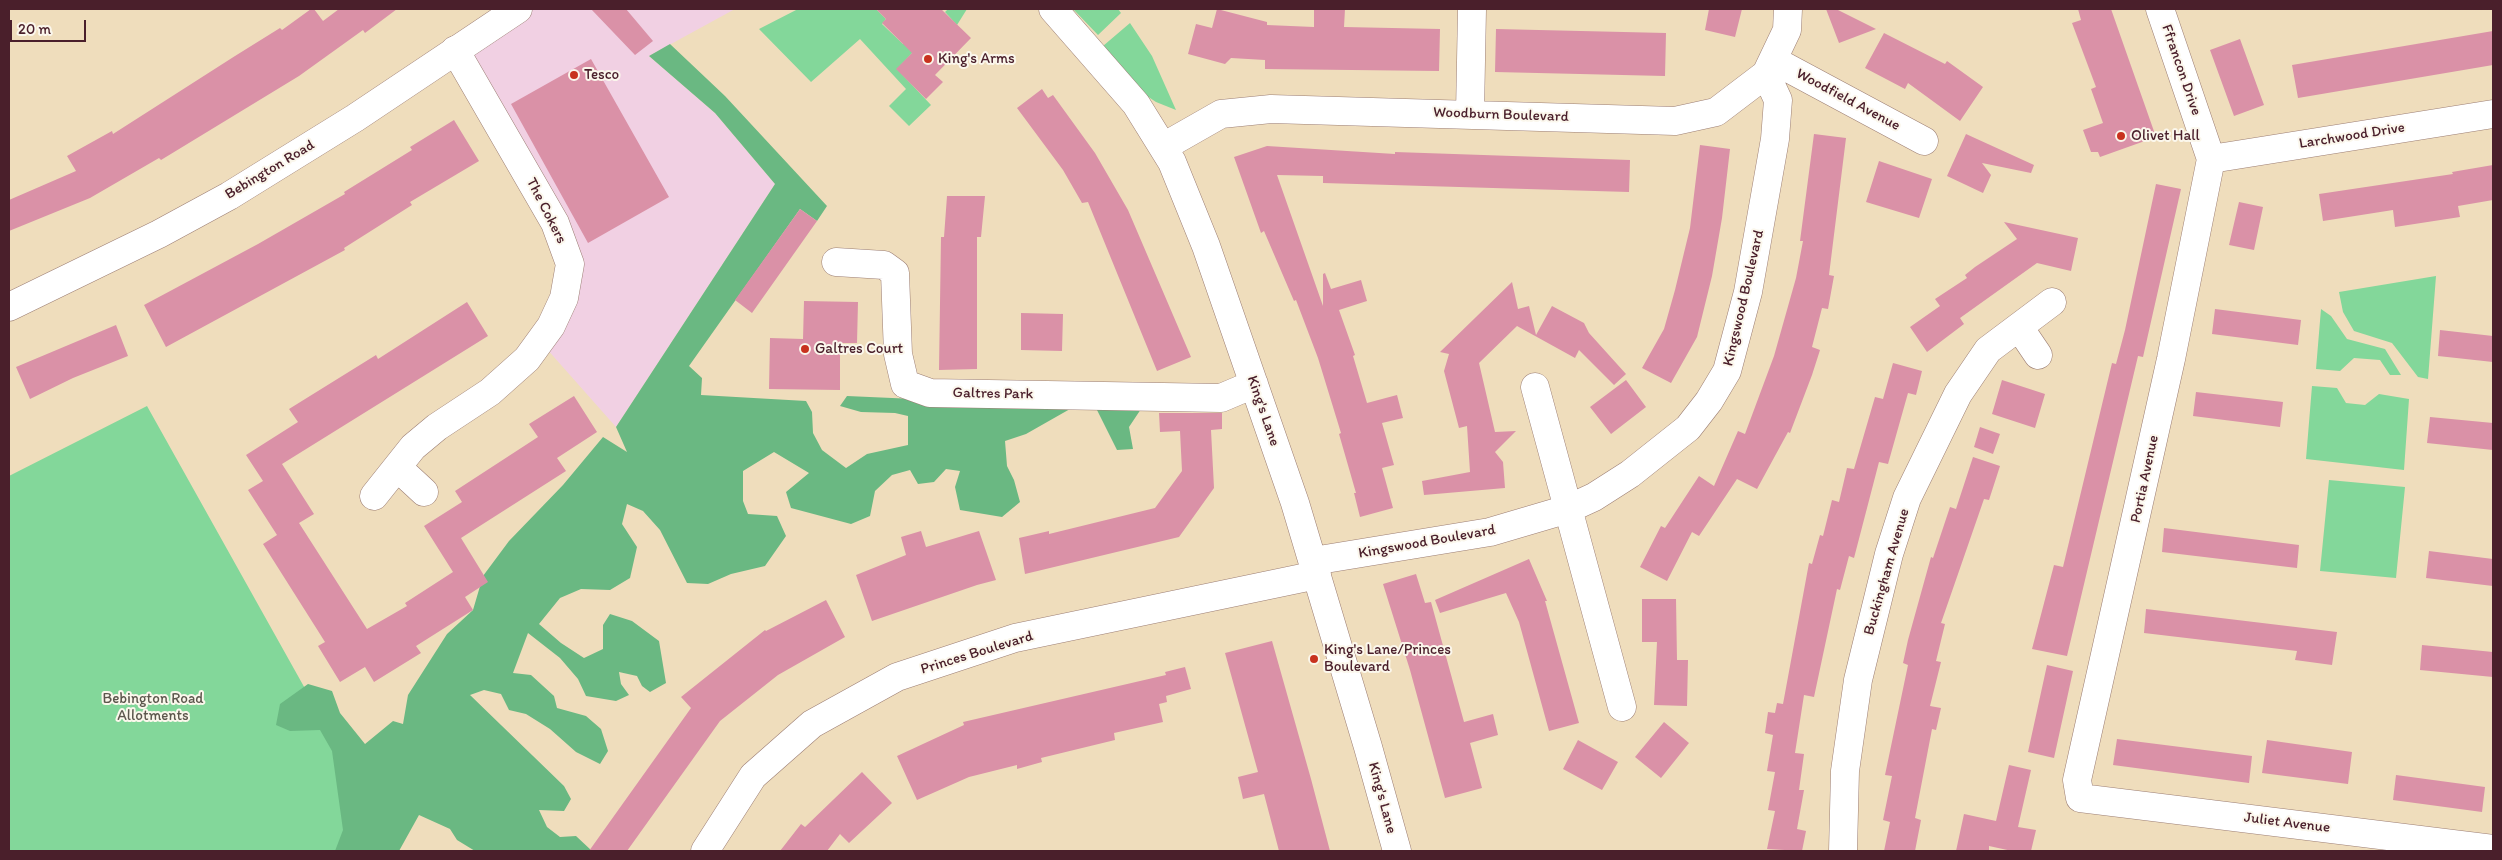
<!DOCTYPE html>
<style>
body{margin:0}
#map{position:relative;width:2502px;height:860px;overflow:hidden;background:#efddbc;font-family:Itim,sans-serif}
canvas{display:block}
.frame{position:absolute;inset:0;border:10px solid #4a1f2b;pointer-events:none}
.scale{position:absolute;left:10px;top:20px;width:76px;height:22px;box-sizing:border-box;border:2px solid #4a1f2b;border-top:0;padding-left:6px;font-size:15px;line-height:18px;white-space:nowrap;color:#4a1f2b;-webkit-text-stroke:4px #fbf7ec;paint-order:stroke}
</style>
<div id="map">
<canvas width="2502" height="860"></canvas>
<div class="frame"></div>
<div class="scale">20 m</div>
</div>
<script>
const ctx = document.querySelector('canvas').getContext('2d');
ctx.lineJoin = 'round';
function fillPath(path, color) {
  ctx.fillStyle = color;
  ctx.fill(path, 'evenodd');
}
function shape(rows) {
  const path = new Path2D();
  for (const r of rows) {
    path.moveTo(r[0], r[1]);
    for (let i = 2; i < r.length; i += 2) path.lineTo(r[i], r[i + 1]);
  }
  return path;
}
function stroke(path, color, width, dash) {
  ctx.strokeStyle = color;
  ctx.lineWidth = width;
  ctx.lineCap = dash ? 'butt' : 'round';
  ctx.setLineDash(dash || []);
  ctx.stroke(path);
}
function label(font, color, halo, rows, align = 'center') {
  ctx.font = font + ' Itim,sans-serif';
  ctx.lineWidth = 4;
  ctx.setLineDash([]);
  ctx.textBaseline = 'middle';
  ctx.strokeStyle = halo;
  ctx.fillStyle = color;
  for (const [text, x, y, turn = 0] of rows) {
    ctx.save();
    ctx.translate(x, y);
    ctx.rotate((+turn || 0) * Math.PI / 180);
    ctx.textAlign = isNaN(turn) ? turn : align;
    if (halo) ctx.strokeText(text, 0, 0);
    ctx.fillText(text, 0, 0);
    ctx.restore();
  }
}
const built = shape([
 [533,9,735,9,649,56,715,113,775,184,616,427,546,348,578,263,465,52]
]);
const green = shape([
 [798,9,876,9,886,19,882,24,903,44,906,41,915,50,897,69,931,105,909,126,889,106,906,89,860,39,811,82,759,29],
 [948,9,967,9,957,25,945,12],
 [1073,9,1118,9,1121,13,1098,35],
 [1130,23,1152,56,1176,110,1156,102,1141,92,1103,46],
 [2436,276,2428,379,2418,377,2392,343,2354,331,2343,312,2339,292],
 [2321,309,2331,316,2347,339,2385,349,2401,375,2390,375,2380,360,2354,358,2340,371,2316,369],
 [2312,386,2337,388,2346,403,2365,405,2379,394,2409,399,2404,470,2306,459],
 [147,406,364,794,355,851,9,851,9,476],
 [2329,480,2405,487,2396,578,2320,571]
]);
const forest = shape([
 [670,44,725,96,827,206,817,221,800,209,689,366,702,378,701,395,806,401,812,412,813,433,822,450,846,468,867,454,908,445,908,416,895,413,861,412,840,406,847,396,1141,409,1129,427,1133,449,1117,450,1097,410,1070,409,1026,434,1005,441,1007,466,1014,480,1020,502,1002,517,960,510,955,487,960,471,946,469,934,482,918,484,910,470,892,475,875,491,870,516,851,524,791,508,786,492,809,473,774,452,743,471,743,501,748,514,777,516,786,536,765,566,731,574,708,584,687,583,660,530,643,511,627,504,622,524,637,547,630,578,610,590,581,589,560,598,539,624,561,643,584,658,603,649,603,625,610,614,632,621,659,641,666,683,650,692,642,686,637,676,619,672,621,684,629,695,616,701,586,696,578,679,560,658,528,633,513,673,531,675,554,696,557,708,586,716,601,729,608,751,600,764,576,752,550,729,526,714,509,710,501,694,484,690,470,695,564,786,571,799,564,811,539,810,547,827,560,837,576,836,592,851,475,851,457,840,450,829,419,815,399,851,335,851,343,830,332,751,320,730,290,731,276,725,280,704,308,684,332,691,340,713,365,744,393,721,403,724,408,695,447,634,473,610,483,576,509,541,563,485,603,437,627,452,616,427,775,184,715,113,649,56]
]);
const building = shape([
 [311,9,314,9,323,21,339,9,397,9,365,33,363,30,299,76,161,160,159,158,90,198,9,231,9,200,76,171,67,156,112,131,113,134,235,56,280,28,282,30],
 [591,9,626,9,653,41,635,55],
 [876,9,941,9,971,38,935,75,943,82,926,99,896,69,912,53,882,23,886,19],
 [1217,9,1267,22,1267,25,1314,27,1314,9,1345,9,1344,27,1440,29,1439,71,1265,69,1265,60,1231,58,1225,64,1188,54,1196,24,1212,28],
 [1709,9,1742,9,1735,37,1705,30],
 [1826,9,1836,9,1876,29,1839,43],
 [2078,9,2111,9,2156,137,2100,157,2098,152,2091,152,2083,130,2103,123,2091,89,2096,87,2072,23,2081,20],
 [1496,29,1666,33,1665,76,1495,72],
 [2493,31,2493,65,2298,98,2292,65],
 [1884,33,1945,64,1947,61,1983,87,1960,121,1908,83,1905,89,1865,68],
 [2240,39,2264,105,2234,116,2210,50],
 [591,59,669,197,588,243,511,104],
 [1042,89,1048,98,1053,95,1095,153,1128,210,1191,357,1157,371,1088,202,1082,203,1063,170,1017,108],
 [454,120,479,161,410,202,412,205,344,248,345,250,166,347,144,305,258,244,345,194,344,192,412,150,410,147],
 [1814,134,1846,138,1829,275,1834,276,1828,309,1822,308,1812,347,1820,350,1812,375,1790,433,1788,432,1757,489,1737,479,1699,536,1692,532,1667,581,1640,567,1661,526,1665,528,1699,476,1714,486,1738,431,1745,434,1774,356,1796,278,1803,241,1800,241],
 [1966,134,2034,165,2031,173,1982,163,1991,175,1983,193,1947,176],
 [1700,145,1730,149,1722,218,1712,276,1697,337,1671,383,1642,368,1664,329,1675,290,1690,228],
 [1267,146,1395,154,1395,152,1630,160,1629,192,1323,183,1323,176,1277,175,1323,306,1323,274,1325,273,1331,289,1361,280,1367,301,1339,310,1355,355,1353,356,1367,403,1397,395,1403,418,1382,423,1394,465,1382,468,1393,508,1360,517,1354,493,1356,493,1339,434,1341,433,1318,358,1296,300,1294,301,1264,231,1261,233,1234,157],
 [1879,161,1932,179,1919,218,1866,202],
 [2493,165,2493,200,2458,206,2460,217,2395,227,2393,210,2323,221,2319,194,2453,174,2452,172],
 [2156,184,2181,189,2143,357,2138,356,2067,656,2032,649,2054,565,2063,567,2112,363,2116,364,2125,330],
 [947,196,985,196,981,237,977,237,977,369,939,370,941,237,944,237],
 [2239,202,2263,207,2254,250,2229,245],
 [800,209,817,221,752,313,735,300],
 [2004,222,2078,238,2071,271,2037,263,1960,318,1964,324,1927,352,1910,327,1940,306,1935,299,1967,278,1965,275,1975,267,2017,239],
 [1512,282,1518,309,1529,306,1536,335,1552,306,1584,323,1589,333,1626,374,1614,385,1579,350,1575,358,1517,326,1479,363,1495,432,1516,431,1495,452,1503,462,1505,488,1424,495,1422,481,1470,472,1467,426,1459,428,1444,371,1449,354,1440,352],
 [804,301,858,302,857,343,840,343,840,390,769,389,770,338,803,339],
 [467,302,488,336,282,464,314,514,299,523,367,629,407,606,405,603,453,572,424,526,462,502,455,491,538,437,529,424,574,396,597,432,557,458,566,471,461,538,488,582,465,597,473,610,416,646,421,653,374,682,365,667,340,682,318,646,325,642,263,544,277,535,248,490,263,481,246,455,298,422,289,409,376,355,378,359],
 [2215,309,2301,320,2298,345,2212,334],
 [1021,313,1063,314,1062,351,1021,350],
 [116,325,128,356,73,378,30,399,16,367],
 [2440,330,2493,336,2493,362,2438,356],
 [1893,363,1922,371,1916,395,1908,393,1888,464,1879,462,1854,558,1849,556,1840,590,1837,589,1814,697,1804,695,1795,753,1804,754,1799,790,1804,790,1797,829,1806,831,1802,851,1767,849,1775,811,1768,810,1775,772,1767,771,1773,735,1765,733,1768,712,1775,713,1777,703,1783,704,1809,563,1812,564,1820,535,1823,536,1832,500,1839,502,1847,468,1854,469,1875,397,1883,399],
 [1626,380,1646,407,1611,434,1590,407],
 [2002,380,2045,394,2035,428,1992,414],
 [2196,392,2283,402,2280,427,2193,416],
 [1159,413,1222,413,1222,429,1211,430,1214,488,1179,537,1025,574,1019,538,1049,531,1049,534,1155,508,1182,471,1180,431,1160,432],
 [2430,417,2493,423,2493,450,2427,443],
 [1980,427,2000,434,1993,454,1974,447],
 [1973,457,2000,466,1989,500,1984,499,1941,623,1945,624,1936,661,1941,662,1930,706,1941,708,1936,730,1932,729,1915,818,1921,820,1915,851,1884,851,1890,822,1883,820,1892,776,1885,775,1908,665,1903,663,1908,640,1931,557,1933,558,1950,507,1956,509],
 [2164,528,2299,545,2297,568,2162,552],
 [921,531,926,547,979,531,996,580,977,585,872,621,856,575,906,555,901,537],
 [2429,551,2493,559,2493,586,2426,578],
 [1529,559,1547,601,1545,601,1579,723,1549,731,1519,622,1506,593,1440,613,1435,600],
 [1416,574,1425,603,1431,602,1464,722,1493,714,1498,735,1470,743,1482,788,1445,798,1410,670,1383,584],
 [1642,599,1676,599,1677,660,1688,660,1687,706,1654,705,1657,642,1642,642],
 [826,600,845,637,778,675,720,721,627,851,589,851,691,708,681,697,765,630,766,631],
 [2146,609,2337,632,2332,665,2295,660,2297,651,2144,633],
 [1272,641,1311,779,1330,851,1279,851,1264,794,1243,799,1238,777,1258,772,1225,653],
 [2422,645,2493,652,2493,677,2420,670],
 [2047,665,2073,671,2054,758,2028,752],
 [1185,667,1191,689,1166,696,1167,702,1159,704,1163,722,1114,733,1115,740,1041,758,1042,762,1017,769,1017,765,969,777,917,800,897,756,964,725,963,722,1166,675,1165,672],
 [1664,722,1689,743,1661,778,1635,757],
 [2117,739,2252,756,2249,783,2113,765],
 [1578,740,1618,762,1602,790,1563,769],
 [2267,740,2352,752,2348,784,2262,773],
 [2009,765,2031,770,2018,827,2036,830,2031,851,2012,851,1989,846,1989,851,1956,851,1964,814,1996,821],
 [862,772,892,803,849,843,840,834,827,851,780,851,801,824,805,827],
 [2396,775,2485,787,2482,812,2393,800]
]);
const minor = shape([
 [1053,9,1136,104,1172,162,1206,246,1295,503,1368,747,1397,851],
 [2160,9,2211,159],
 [1773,60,1924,141],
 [1470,113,1472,9],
 [1163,147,1221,114,1271,109,1675,121,1716,112,1766,74,1787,30,1788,9],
 [2211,159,2171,359,2077,780,2080,798,2493,849],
 [2211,159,2493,114],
 [836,262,884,265,895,273,898,354,905,384,930,393,1221,398,1254,384],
 [2019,327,2038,355],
 [1535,387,1622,707],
 [397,467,424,492],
 [374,496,413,447,437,427,490,392,527,359,551,326,564,298,570,264,555,223,455,50],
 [1313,561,1490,532,1568,509,1594,497,1630,474,1688,428,1709,401,1727,371,1748,292,1775,139,1778,100,1766,74],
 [705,851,753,776,812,724,897,677,1015,638,1317,575],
 [1843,851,1845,771,1858,680,1889,554,1907,498,1958,394,1988,350,2052,302]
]);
const major = shape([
 [9,307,159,234,229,196,355,118,518,9]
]);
const markers = [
 [928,59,5,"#c8321e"],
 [574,75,5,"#c8321e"],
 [2121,136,5,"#c8321e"],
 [805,349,5,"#c8321e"],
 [1314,659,5,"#c8321e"]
];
const poiNames = [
 ["King's Arms",938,59],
 ["Tesco",584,75],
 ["Olivet Hall",2131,136],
 ["Galtres Court",815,349],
 ["King's Lane/Princes",1324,650],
 ["Boulevard",1324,667]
];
const streetNames = [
 ["Ffrancon Drive",2181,70,71],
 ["Woodfield Avenue",1848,100,28],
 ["Woodburn Boulevard",1501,115,2],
 ["Larchwood Drive",2352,136,-9],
 ["Bebington Road",270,170,-31],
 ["The Cokers",546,211,63],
 ["Kingswood Boulevard",1744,298,-77],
 ["Galtres Park",993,394,1],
 ["King's Lane",1263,411,71],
 ["Portia Avenue",2145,479,-78],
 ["Kingswood Boulevard",1427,542,-10],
 ["Buckingham Avenue",1887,572,-74],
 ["Princes Boulevard",977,653,-17],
 ["King's Lane",1382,798,75],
 ["Juliet Avenue",2287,823,7]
];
const parkNames = [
 ["Bebington Road",153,699],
 ["Allotments",153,716]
];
fillPath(built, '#f1d0e3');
fillPath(green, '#83d79a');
fillPath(forest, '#6ab882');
fillPath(building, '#da91a7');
stroke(minor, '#9c7e74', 29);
stroke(major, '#9c7e74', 29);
stroke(minor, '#fff', 28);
stroke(major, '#fff', 28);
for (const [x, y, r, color] of markers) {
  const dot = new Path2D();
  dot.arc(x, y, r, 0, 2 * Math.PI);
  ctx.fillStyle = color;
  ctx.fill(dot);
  stroke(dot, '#fbf7ec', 2);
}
label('15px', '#4a1f2b', '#fbf7ec', poiNames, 'left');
label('15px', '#4a1f2b', '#fbf7ec', streetNames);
label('15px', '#5b564c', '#fbf7ec', parkNames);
</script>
